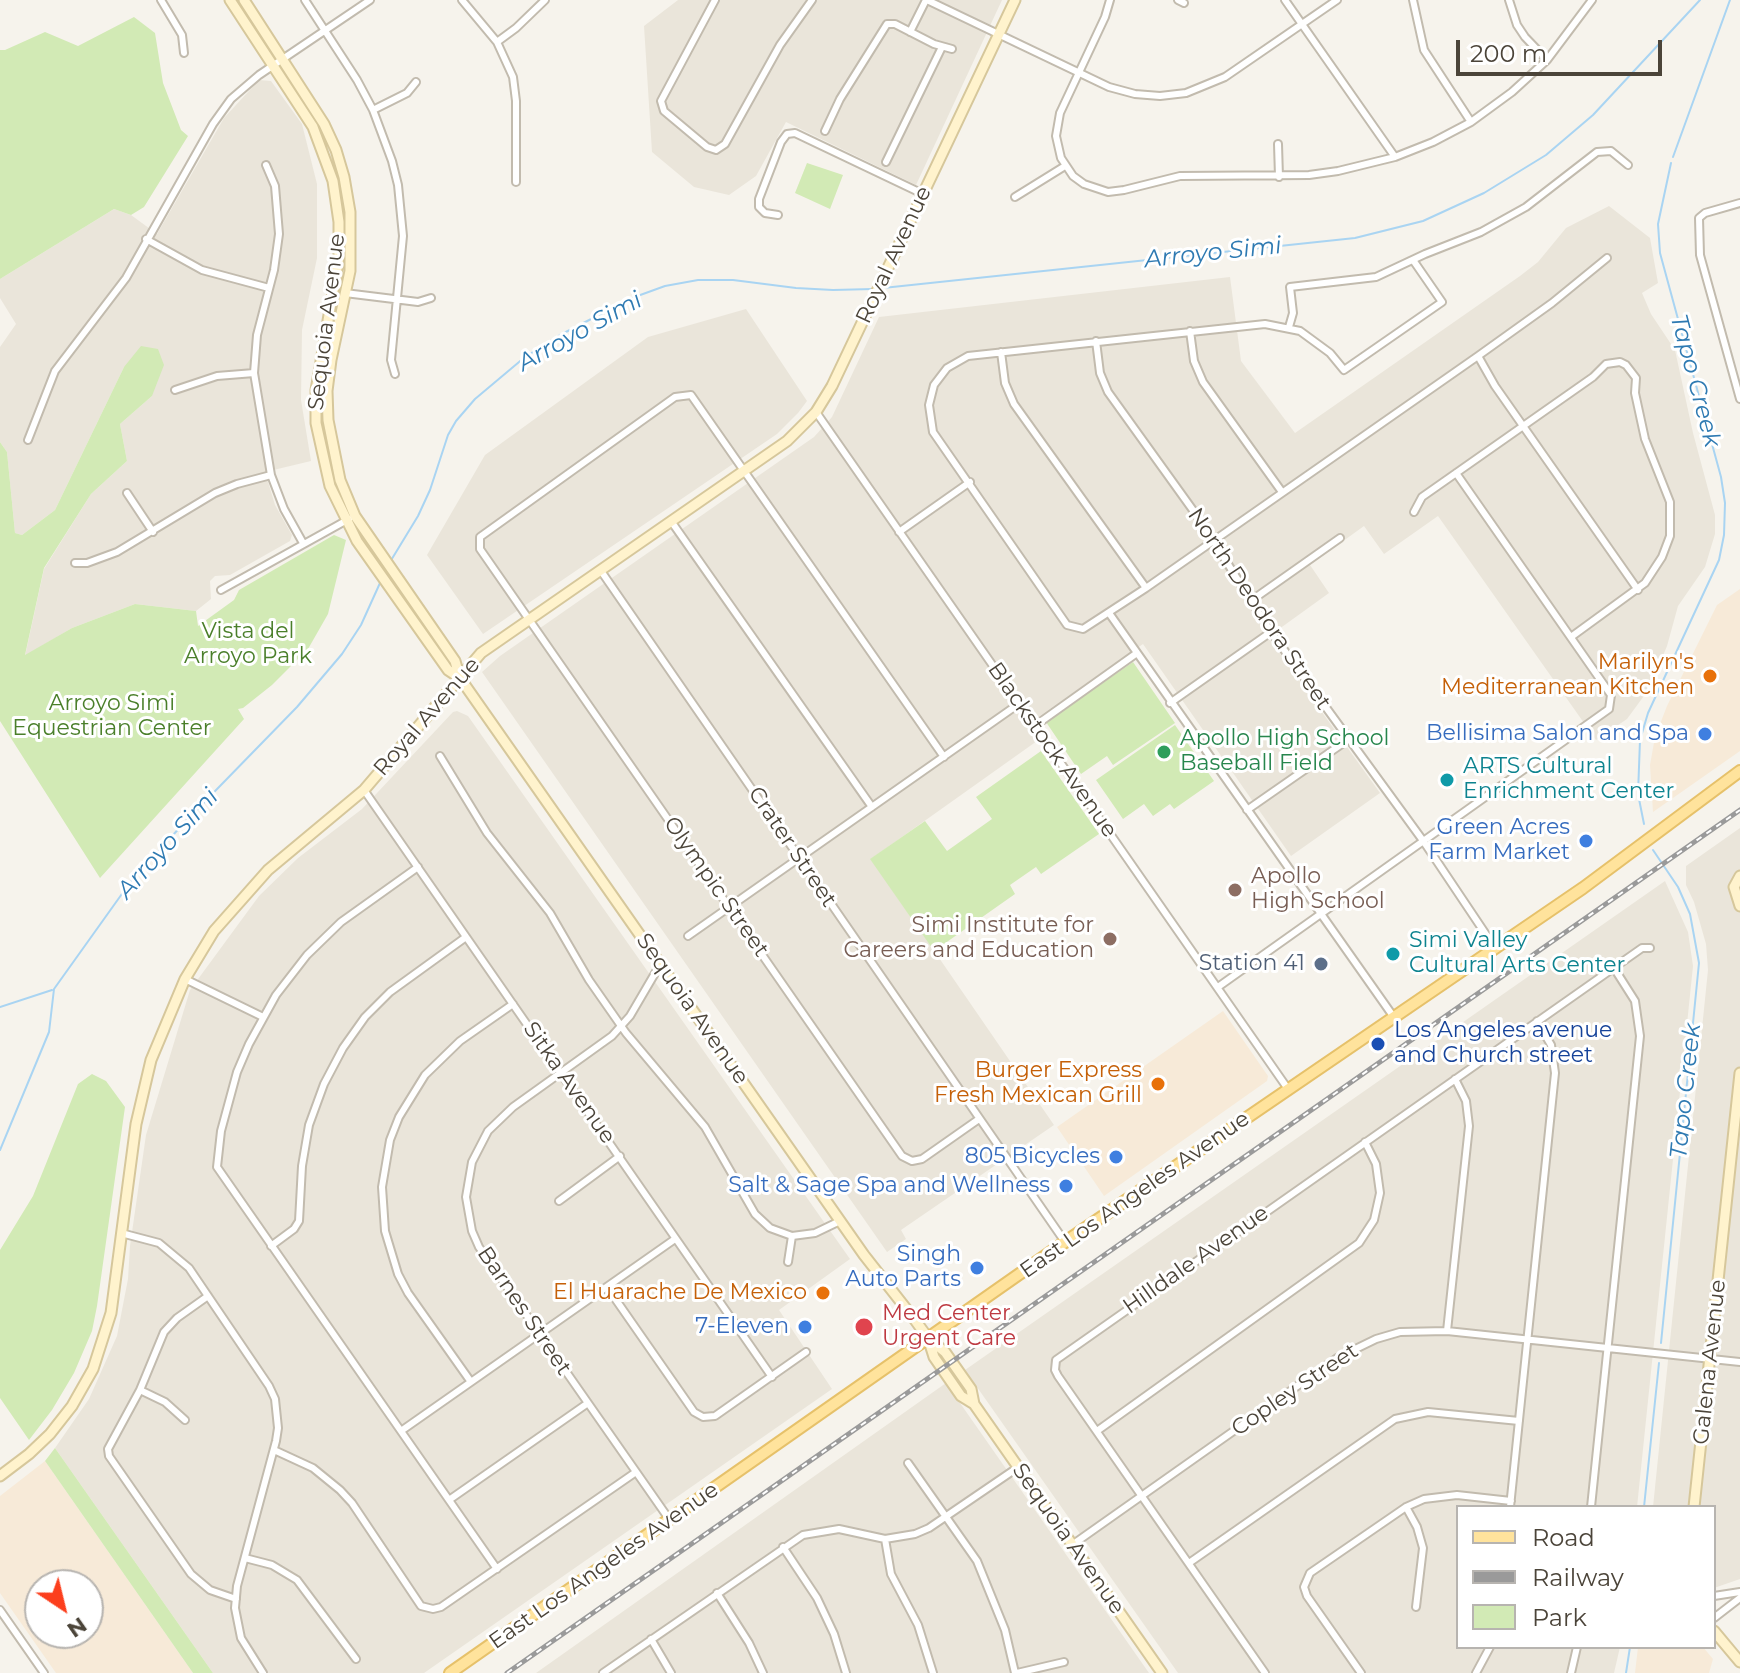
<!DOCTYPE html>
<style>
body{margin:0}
#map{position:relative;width:1740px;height:1673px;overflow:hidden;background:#f6f3ec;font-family:Montserrat,sans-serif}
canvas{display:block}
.legend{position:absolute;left:1456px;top:1505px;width:260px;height:144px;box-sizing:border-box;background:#fff;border:2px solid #b7b4b0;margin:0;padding:10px 14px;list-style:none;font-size:24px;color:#4b4439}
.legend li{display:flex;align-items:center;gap:16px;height:40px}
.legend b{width:40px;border:2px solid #b7b4b0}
.north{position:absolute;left:24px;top:1569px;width:80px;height:80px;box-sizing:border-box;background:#fff;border:2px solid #b7b4b0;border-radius:50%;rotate:145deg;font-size:22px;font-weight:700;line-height:32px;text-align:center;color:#4b4439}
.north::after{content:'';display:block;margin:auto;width:28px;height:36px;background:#fc3f1d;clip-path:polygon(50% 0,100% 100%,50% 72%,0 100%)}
.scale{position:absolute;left:1456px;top:40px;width:206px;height:36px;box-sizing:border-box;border:4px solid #4b4439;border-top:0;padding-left:10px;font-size:24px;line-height:28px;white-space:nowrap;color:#4b4439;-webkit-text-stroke:6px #fff;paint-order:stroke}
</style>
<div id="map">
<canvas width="1740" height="1673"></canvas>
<ul class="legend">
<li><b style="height:10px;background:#ffe39c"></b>Road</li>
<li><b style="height:10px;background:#9a9a9a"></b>Railway</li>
<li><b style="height:22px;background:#d2eab5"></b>Park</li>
</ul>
<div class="north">N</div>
<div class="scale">200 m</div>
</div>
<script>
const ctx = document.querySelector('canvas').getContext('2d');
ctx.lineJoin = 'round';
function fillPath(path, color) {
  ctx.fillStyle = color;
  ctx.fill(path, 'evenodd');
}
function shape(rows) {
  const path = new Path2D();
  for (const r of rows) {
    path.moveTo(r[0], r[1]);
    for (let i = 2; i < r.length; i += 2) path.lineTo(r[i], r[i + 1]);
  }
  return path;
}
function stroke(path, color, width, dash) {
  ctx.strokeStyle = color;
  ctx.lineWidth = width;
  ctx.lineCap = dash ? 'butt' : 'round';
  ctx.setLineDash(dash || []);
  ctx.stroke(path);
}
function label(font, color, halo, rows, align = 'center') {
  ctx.font = font + ' Montserrat,sans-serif';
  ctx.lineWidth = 6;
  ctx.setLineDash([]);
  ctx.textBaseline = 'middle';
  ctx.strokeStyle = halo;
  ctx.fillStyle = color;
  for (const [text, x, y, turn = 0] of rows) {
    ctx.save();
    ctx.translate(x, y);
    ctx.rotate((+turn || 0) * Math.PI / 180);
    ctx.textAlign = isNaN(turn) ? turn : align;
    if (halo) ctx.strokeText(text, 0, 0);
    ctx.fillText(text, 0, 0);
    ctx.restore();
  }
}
const residential = shape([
 [678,0,1002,0,916,185,786,122,756,176,729,195,694,187,652,152,644,26],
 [259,80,271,81,302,124,317,184,317,258,302,330,301,400,311,461,265,472,275,505,292,535,290,541,230,575,215,576,210,581,211,599,196,611,135,604,72,628,25,656,44,569,91,494,127,461,120,424,152,396,124,367,55,510,22,535,15,533,7,452,0,442,0,347,16,324,0,298,0,279,114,209,131,215,157,234,224,118],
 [1609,206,1650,238,1658,283,1642,293,1651,314,1675,350,1693,433,1715,515,1715,534,1705,567,1678,606,1667,646,1649,689,1627,719,1596,740,1438,516,1384,554,1364,526,1310,565,1329,593,1268,637,1380,793,1291,856,1143,644,1027,725,1037,741,871,859,1054,1125,901,1230,906,1239,887,1252,482,672,500,656,814,437,832,417,879,317,1230,277,1241,361,1295,433,1520,276,1538,262,1566,228],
 [746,309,807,401,798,413,777,434,483,634,427,555,485,455,648,337],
 [457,711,468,716,850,1259,779,1310,832,1389,424,1673,213,1673,55,1448,89,1399,117,1336,128,1279,130,1246,146,1135,190,990,259,896,298,858,362,809,453,712],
 [1740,828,1740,1579,1714,1588,1714,1507,1653,1507,1708,970,1706,944,1694,902,1686,885,1686,866],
 [1665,881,1688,932,1693,966,1637,1507,1458,1507,1458,1647,1620,1647,1614,1673,1178,1673,965,1370],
 [946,1383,1149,1673,536,1673]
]);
const commercial = shape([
 [1740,589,1740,751,1653,812,1650,765,1655,737,1667,706,1717,605],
 [1223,1011,1268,1076,1267,1081,1104,1196,1057,1127],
 [45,1461,193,1673,56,1673,0,1593,0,1496],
 [40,1585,88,1585,88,1633,40,1633],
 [1638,1647,1703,1647,1713,1659,1709,1673,1635,1673]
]);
const green = shape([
 [134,17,155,33,163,83,181,130,188,136,144,207,131,215,114,209,0,279,0,50,5,50,45,32,78,46],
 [807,163,843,175,830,209,795,193],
 [141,346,158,349,164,365,152,396,120,424,127,461,91,494,44,568,25,655,72,628,135,604,196,611,198,626,234,600,239,590,334,535,346,540,328,614,308,649,272,685,243,708,238,709,244,719,100,878,0,721,0,442,7,452,15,533,22,535,55,510,124,367],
 [1133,662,1175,723,1113,765,1107,756,1081,774,1046,722],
 [1175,725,1214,781,1174,809,1170,804,1153,816,1144,804,1123,819,1096,780],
 [1041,751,1099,834,1041,874,1036,867,1010,885,1015,894,934,951,870,859,925,821,947,851,992,819,976,797],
 [92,1074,106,1081,125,1107,97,1306,92,1331,74,1373,52,1410,29,1440,0,1398,0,1250,33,1196,78,1084],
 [55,1448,213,1673,193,1673,45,1461]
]);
const stream = shape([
 [1673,157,1730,0],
 [883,288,1355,238,1423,221,1484,193,1546,155,1593,115,1700,0],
 [390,562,418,516,430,490,448,435,456,421,475,399,525,357,560,335,632,298,665,286,698,280,733,280,796,288,833,290,873,289],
 [1644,824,1638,794,1640,740,1648,713,1719,560,1724,535,1725,503,1721,477,1660,253,1658,224,1671,163],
 [1653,850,1678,887,1690,914,1699,963,1661,1343],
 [0,1007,52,990],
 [0,1150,49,1032,54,989,129,884,182,825,297,707,342,654,361,625,380,583],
 [1644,1507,1659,1363],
 [1626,1673,1630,1647]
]);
const street = shape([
 [161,0,182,35,184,53],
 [305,0,357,80,373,110,392,161,398,185,403,236,391,360,395,374],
 [462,0,497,42,513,77,516,101,516,182],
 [715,0,661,101,664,111,707,147,716,150,725,144,780,45,812,0],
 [927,0,1109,87,1135,94,1160,96,1186,93,1225,77,1337,0],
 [1110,0,1105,17,1060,113,1056,136,1061,158,1073,176,1084,184,1108,192,1124,190,1180,176,1309,175,1338,171,1395,157,1433,142,1471,122,1512,92,1547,60,1592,0],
 [1178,0,1184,3],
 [1285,0,1395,157],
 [1413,0,1424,50,1471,122],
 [1509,0,1517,25,1525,37,1547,60],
 [910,32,926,0],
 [497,42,516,28,545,0],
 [373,110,407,93,416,82],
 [825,131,840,99,887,24,895,24,934,44,952,49],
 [1278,144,1279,177],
 [886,162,942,47],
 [266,165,275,186,279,234,274,270,257,335,254,373,271,475,284,509,303,543],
 [1015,197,1065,166],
 [1740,203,1705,213,1699,218,1700,255,1740,399],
 [778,215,765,213,759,207,759,199,781,142,787,134,795,133,923,194],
 [146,239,202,270,269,288],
 [1413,260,1442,302,1344,370,1330,353,1300,331,1265,324,968,356,947,368,934,385,929,405,933,432,1067,625,1083,629,1146,588,1478,356,1552,303,1607,258],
 [345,293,418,302,431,298],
 [1289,327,1293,313,1290,287,1376,277,1425,254,1481,232,1526,207,1597,152,1611,151,1628,165],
 [1190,331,1194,361,1203,382,1282,492],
 [1096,341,1100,373,1108,392,1200,520,1271,632,1424,842,1495,948],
 [1001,352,1005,383,1014,404,1146,588],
 [1478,356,1495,386,1638,590],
 [175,390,217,376,254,373],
 [816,412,1288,1089],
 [28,440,55,371,126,278,213,124,231,99,259,75,370,0],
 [127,493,153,532],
 [1414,512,1422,497,1593,377,1606,364,1620,362,1626,365,1636,378,1635,393,1645,439,1670,502,1670,536,1662,557,1645,583,1571,637],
 [671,521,872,807],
 [899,532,970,482],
 [75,563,87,563,117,552,215,493,237,484,271,475],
 [601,571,1065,1242],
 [221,590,349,519],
 [1252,600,1340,538],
 [1109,613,1393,1016],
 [1170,703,1271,632],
 [1036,725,1137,653],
 [440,756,487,833,550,913,589,980,626,1033,705,1127,755,1214,770,1228,792,1236,815,1233,840,1221],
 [944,757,691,395,675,397,480,537,480,549,902,1156,912,1161,922,1159,979,1119],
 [364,790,772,1377],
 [1247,810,1349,739],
 [418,867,341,922,307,955,276,995,249,1044,237,1072,221,1131,217,1167,497,1569],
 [688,936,1020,703],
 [661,963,630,1016,612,1036,513,1107,488,1131,472,1162,466,1197,472,1231,479,1247,669,1519],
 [185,979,263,1017],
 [1218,987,1609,709,1611,695,1456,473],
 [559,1201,620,1156],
 [121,1233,159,1243,189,1268,269,1386,275,1399,278,1428,276,1441,237,1586,235,1608,241,1638,263,1673],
 [271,1246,294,1229,299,1221,302,1166,309,1125,324,1084,343,1048,365,1017,390,992,466,937],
 [788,1262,792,1236],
 [607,1287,694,1412,703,1417,715,1416,806,1352],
 [208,1296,177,1318,164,1332,140,1390,108,1449,109,1456,191,1574,210,1590,236,1599],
 [1447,1331,1469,1126,1466,1101,1455,1079],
 [471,1382,408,1293,398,1274,385,1231,382,1187,390,1140,399,1117,425,1075,460,1041,513,1004],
 [140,1390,165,1402,185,1420],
 [401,1431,675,1239],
 [1097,1431,1359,1243,1374,1220,1380,1193,1376,1164,1365,1142],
 [274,1450,313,1468,340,1490,352,1503,421,1606,433,1609,441,1607,636,1472],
 [908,1463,977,1561,1005,1630,1015,1673],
 [449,1500,588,1403],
 [1406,1507,1417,1527,1423,1548,1416,1607],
 [1510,1507,1555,1073,1551,1045,1537,1021],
 [1591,1507,1640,1036,1635,1001,1614,968],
 [885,1539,891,1574,918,1625,933,1673],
 [1072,1545,1337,1358,1376,1339,1400,1332,1447,1331,1740,1362],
 [783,1547,817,1598,834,1634,846,1673],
 [245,1558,272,1565,297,1580,356,1659],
 [1189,1563,1395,1419,1428,1412,1519,1421],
 [717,1593,749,1643,763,1673],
 [1714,1596,1740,1592],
 [0,1610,44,1673],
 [1714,1618,1740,1598],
 [651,1639,671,1673],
 [603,1673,803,1535,839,1529,885,1539,915,1534,929,1528,1017,1468],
 [1017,1673,1064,1662],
 [1265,1673,1058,1376,1055,1370,1056,1360,1642,948,1650,948],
 [1361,1673,1307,1596,1304,1587,1310,1573,1406,1507,1424,1499,1457,1495,1511,1501],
 [1476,1673,1490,1647],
 [1571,1673,1577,1647]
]);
const secondary = shape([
 [230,0,313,127,333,181,339,222,339,257,316,390,316,423,330,486,357,541,448,670,460,678],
 [244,0,324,124,336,150,344,177,350,212,350,271,331,360,327,391,328,420,340,480,355,516,455,661,460,678,864,1255,915,1320,928,1338,934,1357,961,1396,974,1404,1162,1673],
 [1740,876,1734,887,1740,906],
 [929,1339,945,1352,971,1389,974,1404],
 [0,1476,29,1454,50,1434,72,1406,93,1369,111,1313,136,1124,151,1060,185,979,214,931,268,870,364,790,481,653,787,441,816,412,832,386,1015,0],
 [1694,1507,1740,1073],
 [1714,1631,1740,1662]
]);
const primary = shape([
 [450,1673,1065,1242,1583,888,1740,771]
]);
const rail = shape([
 [507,1673,1740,810]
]);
const markers = [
 [1710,676,8,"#e8710a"],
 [1705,734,8,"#3f7fe0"],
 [1164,752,8,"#2e9e5b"],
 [1447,780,8,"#0f9aa8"],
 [1586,841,8,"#3f7fe0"],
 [1235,890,8,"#8d6e63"],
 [1110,939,8,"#8d6e63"],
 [1393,954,8,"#0f9aa8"],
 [1321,964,8,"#5c6f8a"],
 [1378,1044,8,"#1a4fb4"],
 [1158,1084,8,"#e8710a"],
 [1116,1157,8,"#3f7fe0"],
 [1066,1186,8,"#3f7fe0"],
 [977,1268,8,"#3f7fe0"],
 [823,1293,8,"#e8710a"],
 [805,1327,8,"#3f7fe0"],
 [864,1327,10,"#e0444e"]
];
const streetNames = [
 ["Royal Avenue",894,255,-65],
 ["Sequoia Avenue",327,322,-83],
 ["North Deodora Street",1259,609,56],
 ["Royal Avenue",427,717,-49],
 ["Blackstock Avenue",1052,750,55],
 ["Crater Street",792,847,56],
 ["Olympic Street",716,887,55],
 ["Sequoia Avenue",692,1009,55],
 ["Sitka Avenue",569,1083,55],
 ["East Los Angeles Avenue",1135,1195,-35],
 ["Hilldale Avenue",1196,1260,-35],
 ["Barnes Street",524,1311,56],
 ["Galena Avenue",1710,1362,-84],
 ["Copley Street",1295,1390,-34],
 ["Sequoia Avenue",1068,1539,55],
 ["East Los Angeles Avenue",604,1566,-35]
];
const parkNames = [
 ["Vista del",248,632],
 ["Arroyo Park",248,657],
 ["Arroyo Simi",112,704],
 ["Equestrian Center",112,729]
];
const foodNames = [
 ["Marilyn's",1694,663],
 ["Mediterranean Kitchen",1694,688],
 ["Burger Express",1142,1071],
 ["Fresh Mexican Grill",1142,1096],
 ["El Huarache De Mexico",807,1293]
];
const shopNames = [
 ["Bellisima Salon and Spa",1689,734],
 ["Green Acres",1570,828],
 ["Farm Market",1570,853],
 ["805 Bicycles",1100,1157],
 ["Salt & Sage Spa and Wellness",1050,1186],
 ["Singh",961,1255],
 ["Auto Parts",961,1280],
 ["7-Eleven",789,1327]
];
const leisureNames = [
 ["Apollo High School",1180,739],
 ["Baseball Field",1180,764]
];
const cultureNames = [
 ["ARTS Cultural",1463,767],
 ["Enrichment Center",1463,792],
 ["Simi Valley",1409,941],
 ["Cultural Arts Center",1409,966]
];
const educationNames = [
 ["Apollo",1251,877],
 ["High School",1251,902],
 ["Simi Institute for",1094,926,"right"],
 ["Careers and Education",1094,951,"right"]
];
const serviceNames = [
 ["Station 41",1305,964]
];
const transitNames = [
 ["Los Angeles avenue",1394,1031],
 ["and Church street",1394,1056]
];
const healthNames = [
 ["Med Center",882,1314],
 ["Urgent Care",882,1339]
];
const waterNames = [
 ["Arroyo Simi",1213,253,-6],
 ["Arroyo Simi",580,332,-29],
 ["Tapo Creek",1695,381,75],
 ["Arroyo Simi",168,844,-48],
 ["Tapo Creek",1686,1091,-84]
];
fillPath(residential, '#eae5da');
fillPath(commercial, '#f7ead8');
fillPath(green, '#d2eab5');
stroke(stream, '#a9d4f2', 2);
stroke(street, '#c2bbae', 10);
stroke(secondary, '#d6c79b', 13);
stroke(primary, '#e6c16a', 14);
stroke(street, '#fff', 6);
stroke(secondary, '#fff3cd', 9);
stroke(primary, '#ffe39c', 10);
stroke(rail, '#9a9a9a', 5);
stroke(rail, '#fff', 2, [6]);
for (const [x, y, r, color] of markers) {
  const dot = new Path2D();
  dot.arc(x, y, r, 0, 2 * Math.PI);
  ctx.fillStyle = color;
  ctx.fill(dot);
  stroke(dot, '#fff', 3);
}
label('22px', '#4b4439', '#fff', streetNames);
label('22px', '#4a7f2a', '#fff', parkNames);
label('22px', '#c56008', '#fff', foodNames, 'right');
label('22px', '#366cbe', '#fff', shopNames, 'right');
label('22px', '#27864d', '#fff', leisureNames, 'left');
label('22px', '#0d838f', '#fff', cultureNames, 'left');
label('22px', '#785e54', '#fff', educationNames, 'left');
label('22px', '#4e5e75', '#fff', serviceNames, 'right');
label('22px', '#164399', '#fff', transitNames, 'left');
label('22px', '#be3a42', '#fff', healthNames, 'left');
label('italic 24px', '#2e7ab2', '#fff', waterNames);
</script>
